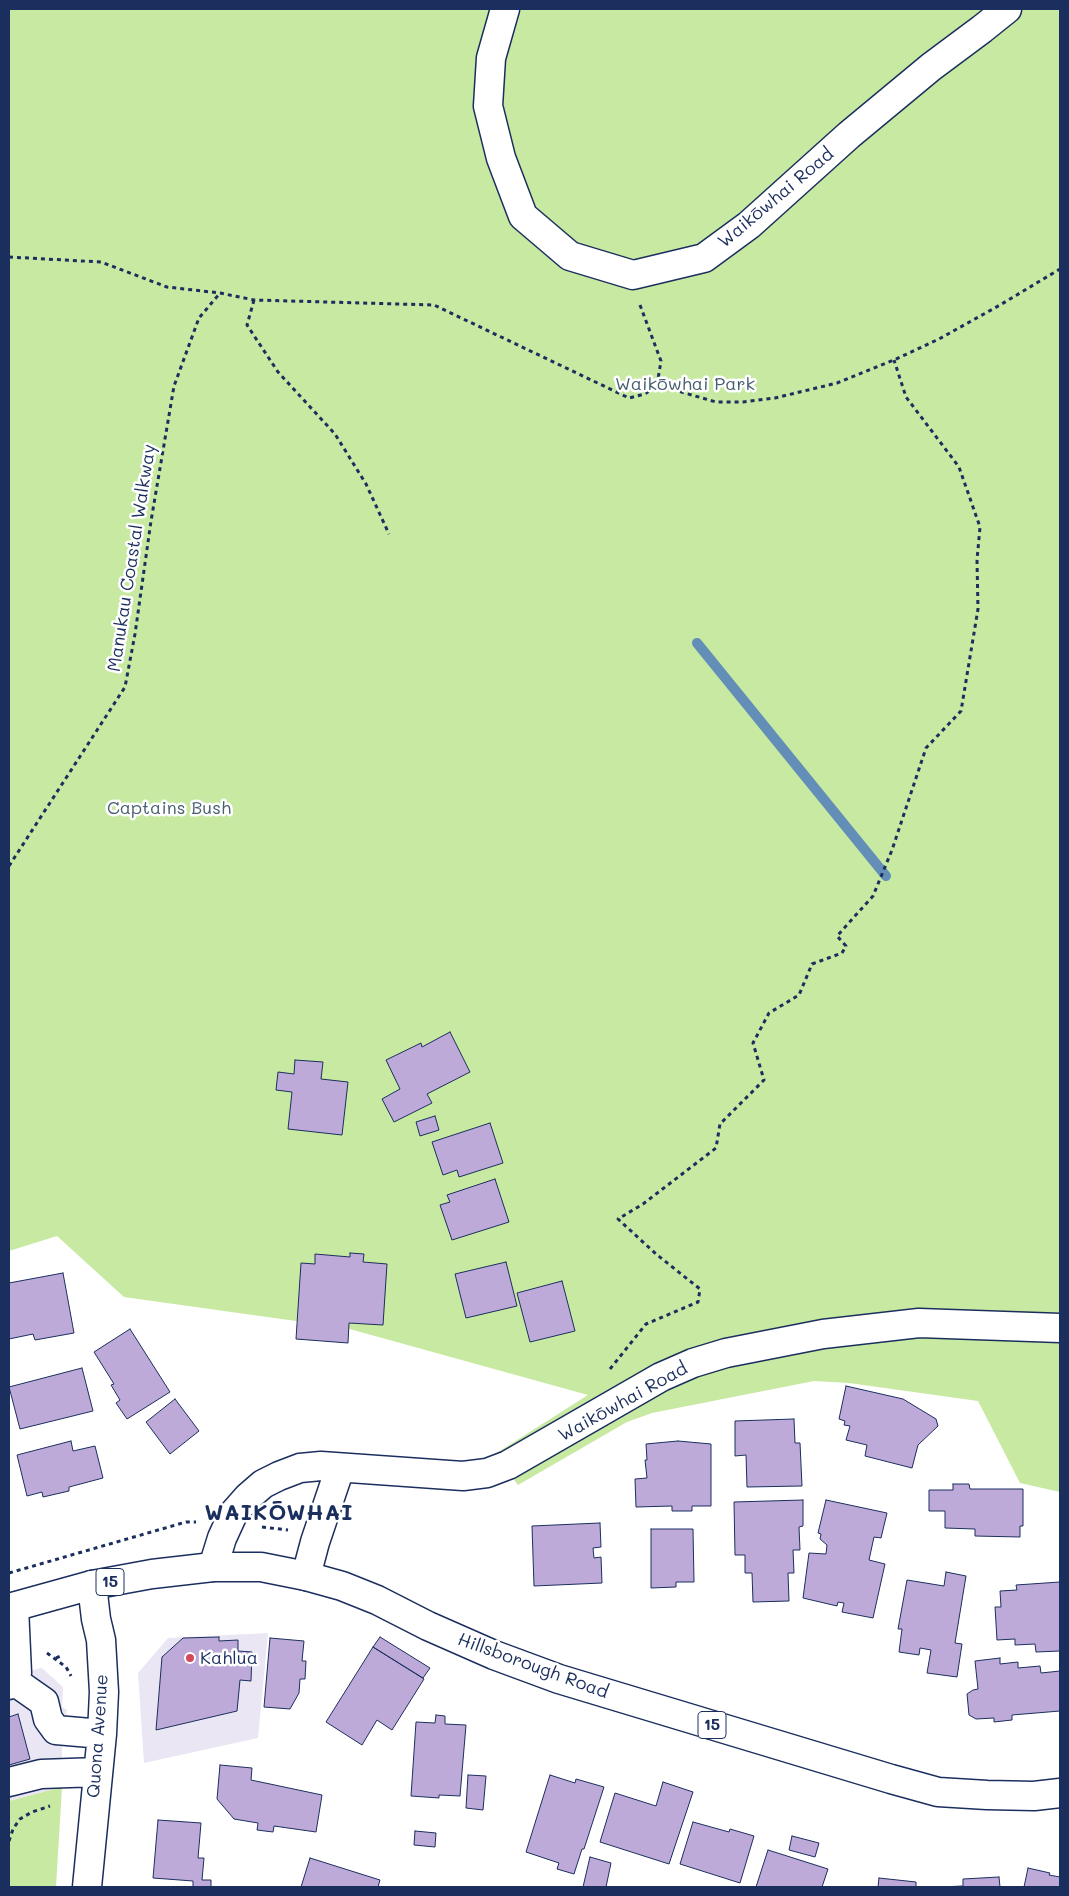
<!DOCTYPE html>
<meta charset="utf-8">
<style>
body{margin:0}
#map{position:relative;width:1069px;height:1896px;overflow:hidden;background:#fff;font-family:Mali,sans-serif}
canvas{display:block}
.frame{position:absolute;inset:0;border:10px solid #1b2f5e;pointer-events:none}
</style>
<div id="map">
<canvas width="1069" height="1896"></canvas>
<div class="frame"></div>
</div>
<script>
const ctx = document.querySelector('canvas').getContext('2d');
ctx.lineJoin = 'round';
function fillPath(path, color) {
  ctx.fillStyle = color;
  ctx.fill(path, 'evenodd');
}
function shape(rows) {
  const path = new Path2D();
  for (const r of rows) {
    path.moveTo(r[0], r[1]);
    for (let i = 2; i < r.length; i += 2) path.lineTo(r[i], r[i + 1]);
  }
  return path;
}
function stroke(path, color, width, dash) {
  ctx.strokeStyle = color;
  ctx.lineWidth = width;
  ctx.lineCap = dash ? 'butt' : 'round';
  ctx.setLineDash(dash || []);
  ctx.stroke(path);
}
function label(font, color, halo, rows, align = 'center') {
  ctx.font = font + ' Mali,sans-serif';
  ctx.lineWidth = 5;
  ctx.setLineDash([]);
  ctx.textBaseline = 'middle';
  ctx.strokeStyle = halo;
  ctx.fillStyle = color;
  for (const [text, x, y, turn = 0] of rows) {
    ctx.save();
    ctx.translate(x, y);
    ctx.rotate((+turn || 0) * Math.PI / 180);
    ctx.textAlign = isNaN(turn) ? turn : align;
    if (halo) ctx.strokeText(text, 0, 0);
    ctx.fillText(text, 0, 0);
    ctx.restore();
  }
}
const built = shape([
 [268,1633,258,1738,144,1763,138,1673,168,1638],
 [42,1668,63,1687,62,1707,67,1710,62,1750,62,1787,9,1801,9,1675]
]);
const green = shape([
 [9,9,1060,9,1060,1492,1020,1483,978,1401,849,1383,814,1381,652,1413,627,1422,518,1485,495,1454,588,1395,346,1328,124,1297,57,1236,9,1251],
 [62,1787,56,1887,9,1887,9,1801]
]);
const stream = shape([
 [697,643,886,876]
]);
const building = shape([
 [450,1032,470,1072,427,1094,432,1103,394,1122,382,1099,400,1089,386,1060,421,1043,422,1047,450,1032],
 [295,1060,323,1062,321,1079,348,1082,342,1135,288,1129,292,1092,276,1090,278,1072,294,1074,295,1060],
 [435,1116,439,1130,420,1136,416,1122,435,1116],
 [490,1123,503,1163,459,1177,457,1170,443,1175,432,1142,490,1123],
 [495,1179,509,1222,452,1240,440,1205,450,1202,447,1195,495,1179],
 [350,1253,364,1254,363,1262,387,1264,383,1325,349,1323,348,1343,296,1339,301,1263,315,1264,315,1254,350,1257,350,1253],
 [506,1262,517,1306,466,1318,455,1274,506,1262],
 [63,1273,74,1333,35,1340,33,1334,9,1339,9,1283,63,1273],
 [562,1281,575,1331,530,1342,517,1293,562,1281],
 [130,1329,170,1392,127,1419,116,1403,120,1400,111,1385,114,1384,94,1352,130,1329],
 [82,1368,93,1411,20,1429,9,1387,82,1368],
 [846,1386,903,1399,936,1419,938,1426,918,1445,912,1468,865,1456,867,1445,846,1440,850,1426,844,1425,845,1421,839,1419,846,1386],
 [175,1399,199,1431,170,1454,146,1422,175,1399],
 [794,1419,795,1443,800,1443,802,1486,747,1487,746,1455,735,1456,735,1421,794,1419],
 [71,1441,73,1451,95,1446,103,1478,69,1487,69,1491,43,1497,42,1492,27,1496,17,1455,71,1441],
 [678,1441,711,1444,711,1506,692,1506,692,1511,672,1511,672,1506,636,1507,635,1479,647,1478,645,1460,647,1460,646,1444,678,1441],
 [953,1484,969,1484,970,1489,1023,1489,1023,1526,1020,1526,1020,1537,975,1536,975,1529,945,1528,945,1511,929,1511,929,1490,953,1490,953,1484],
 [803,1500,803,1526,799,1527,800,1550,793,1550,794,1573,788,1573,789,1601,753,1602,752,1573,745,1573,745,1555,735,1555,734,1502,803,1500],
 [826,1500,887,1513,881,1538,874,1537,869,1560,885,1564,873,1618,842,1612,844,1603,838,1602,837,1606,803,1598,809,1553,826,1554,827,1545,820,1539,821,1534,818,1533,826,1500],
 [600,1523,601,1547,593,1548,594,1558,601,1557,602,1583,534,1586,532,1526,600,1523],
 [651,1529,693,1529,694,1582,676,1582,676,1587,651,1588,651,1529],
 [946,1572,966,1576,955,1643,962,1644,957,1677,927,1673,931,1650,920,1648,919,1655,899,1652,902,1629,898,1629,907,1580,944,1586,946,1572],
 [1060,1582,1060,1651,1036,1652,1035,1644,1015,1645,1015,1639,997,1640,995,1607,1001,1607,1000,1591,1017,1590,1016,1585,1060,1582],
 [219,1637,219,1641,238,1640,238,1651,252,1652,251,1681,240,1680,237,1711,156,1730,162,1657,183,1638,219,1637],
 [380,1637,430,1668,423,1678,373,1647,380,1637],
 [270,1638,304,1641,302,1661,306,1661,305,1679,300,1679,299,1693,290,1709,264,1707,270,1638],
 [373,1647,424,1679,392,1730,377,1720,362,1745,326,1722,373,1647],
 [1000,1658,1000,1664,1018,1662,1018,1668,1040,1666,1041,1673,1060,1671,1060,1711,1012,1715,1012,1720,994,1722,994,1718,976,1719,969,1715,967,1694,973,1690,978,1689,975,1661,1000,1658],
 [18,1714,30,1759,9,1765,9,1717,18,1714],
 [436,1715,445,1716,445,1724,466,1725,460,1796,439,1795,439,1798,411,1796,416,1722,435,1723,436,1715],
 [220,1765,252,1768,251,1780,322,1795,316,1832,274,1826,273,1832,257,1830,258,1823,234,1819,217,1799,220,1765],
 [468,1775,486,1776,483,1810,466,1808,468,1775],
 [550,1775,575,1783,576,1779,604,1787,584,1849,582,1849,574,1874,557,1869,559,1863,526,1852,550,1775],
 [663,1782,693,1792,669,1864,600,1842,615,1793,656,1806,663,1782],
 [158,1820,201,1823,198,1858,204,1858,202,1880,211,1880,211,1887,193,1887,193,1881,153,1878,158,1820],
 [693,1822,729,1832,730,1829,754,1836,740,1883,680,1864,693,1822],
 [415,1831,436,1833,435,1847,414,1845,415,1831],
 [792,1836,819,1843,815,1857,789,1850,792,1836],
 [768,1850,828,1869,822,1887,756,1887,768,1850],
 [590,1857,611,1863,606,1887,583,1887,590,1857],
 [310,1858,380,1880,378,1887,301,1887,310,1858],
 [1028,1868,1050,1873,1049,1875,1060,1877,1060,1887,1024,1887,1028,1868],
 [999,1877,1000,1887,940,1887,963,1886,963,1879,999,1877],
 [879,1878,916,1882,916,1887,878,1887,879,1878]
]);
const path = shape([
 [9,257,101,262,167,287,220,293,254,300,434,305,629,398,645,394,657,385],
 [254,300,247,325,278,372,335,434,366,484,389,534],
 [640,305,661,361,657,385],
 [657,385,716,402,743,402,775,398,837,383,894,360,939,339,1000,305,1060,269],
 [9,866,125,687,135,634,151,521,174,386,199,318,220,293],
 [610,1369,646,1324,698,1302,700,1289,656,1254,618,1219,643,1204,716,1148,720,1124,764,1080,753,1043,769,1013,799,995,812,964,842,953,846,946,837,936,873,896,892,850,926,748,961,711,978,609,977,560,980,527,959,467,906,397,894,360],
 [262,1527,288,1530],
 [9,1573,186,1522,196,1522],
 [47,1653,66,1667,71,1676],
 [56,1658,63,1655],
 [9,1841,13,1829,20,1819,32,1812,50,1806]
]);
const minor = shape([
 [505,9,491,58,488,106,501,158,523,216,570,256,633,275,704,258,749,225,849,135,931,67,982,29,1007,9],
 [213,1567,222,1538,233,1514,248,1497,263,1484,279,1476,300,1468,321,1466,463,1476,487,1473,508,1465,661,1377,693,1363,726,1353,823,1334,919,1323,1060,1328],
 [306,1576,315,1542,340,1468],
 [14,1681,44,1702,48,1719,56,1730,102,1734],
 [9,1685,14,1681,17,1673,14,1607],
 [9,1782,41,1774,98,1772],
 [87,1887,102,1734,104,1692,101,1640,96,1619,92,1585]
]);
const major = shape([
 [9,1608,92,1585,152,1574,213,1567,261,1567,306,1576,342,1586,377,1600,428,1626,494,1655,559,1679,891,1779,938,1792,987,1795,1034,1796,1060,1793]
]);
const markers = [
 [190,1658,5,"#d1495b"]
];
const shields = [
 [110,1582,28],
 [712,1725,28]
];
const shieldNames = [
 ["15",110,1582],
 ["15",712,1725]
];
const streetNames = [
 ["Waikōwhai Road",776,198,-40],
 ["Manukau Coastal Walkway",132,558,-81],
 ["Waikōwhai Road",623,1402,-29],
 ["Hillsborough Road",533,1666,20],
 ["Quona Avenue",98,1736,-86]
];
const parkNames = [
 ["Waikōwhai Park",685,384],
 ["Captains Bush",169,808]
];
const poiNames = [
 ["Kahlua",200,1658]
];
const districtNames = [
 ["WAIKŌWHAI",279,1513]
];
fillPath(built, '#ebe6f4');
fillPath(green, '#c8e9a1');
stroke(stream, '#628eb7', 10);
fillPath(building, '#bdaad9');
stroke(building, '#1b2f5e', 1);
stroke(minor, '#1b2f5e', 31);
stroke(major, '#1b2f5e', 31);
stroke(path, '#1b2f5e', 3, [4, 4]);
stroke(minor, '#fff', 28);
stroke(major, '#fff', 28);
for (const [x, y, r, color] of markers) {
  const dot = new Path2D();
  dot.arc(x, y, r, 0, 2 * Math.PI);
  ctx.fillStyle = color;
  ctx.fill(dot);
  stroke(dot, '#fff', 2);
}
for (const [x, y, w] of shields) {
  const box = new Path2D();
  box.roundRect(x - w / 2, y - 13.5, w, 27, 4);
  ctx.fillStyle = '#fff';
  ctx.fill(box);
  stroke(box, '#1b2f5e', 1);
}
label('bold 16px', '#1b2f5e', null, shieldNames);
label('18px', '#1b2f5e', '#fff', streetNames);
label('18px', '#465e6f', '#fff', parkNames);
label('18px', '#1b2f5e', '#fff', poiNames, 'left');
ctx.letterSpacing = '1px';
label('bold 22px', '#1b2f5e', '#fff', districtNames);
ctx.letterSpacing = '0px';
</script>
